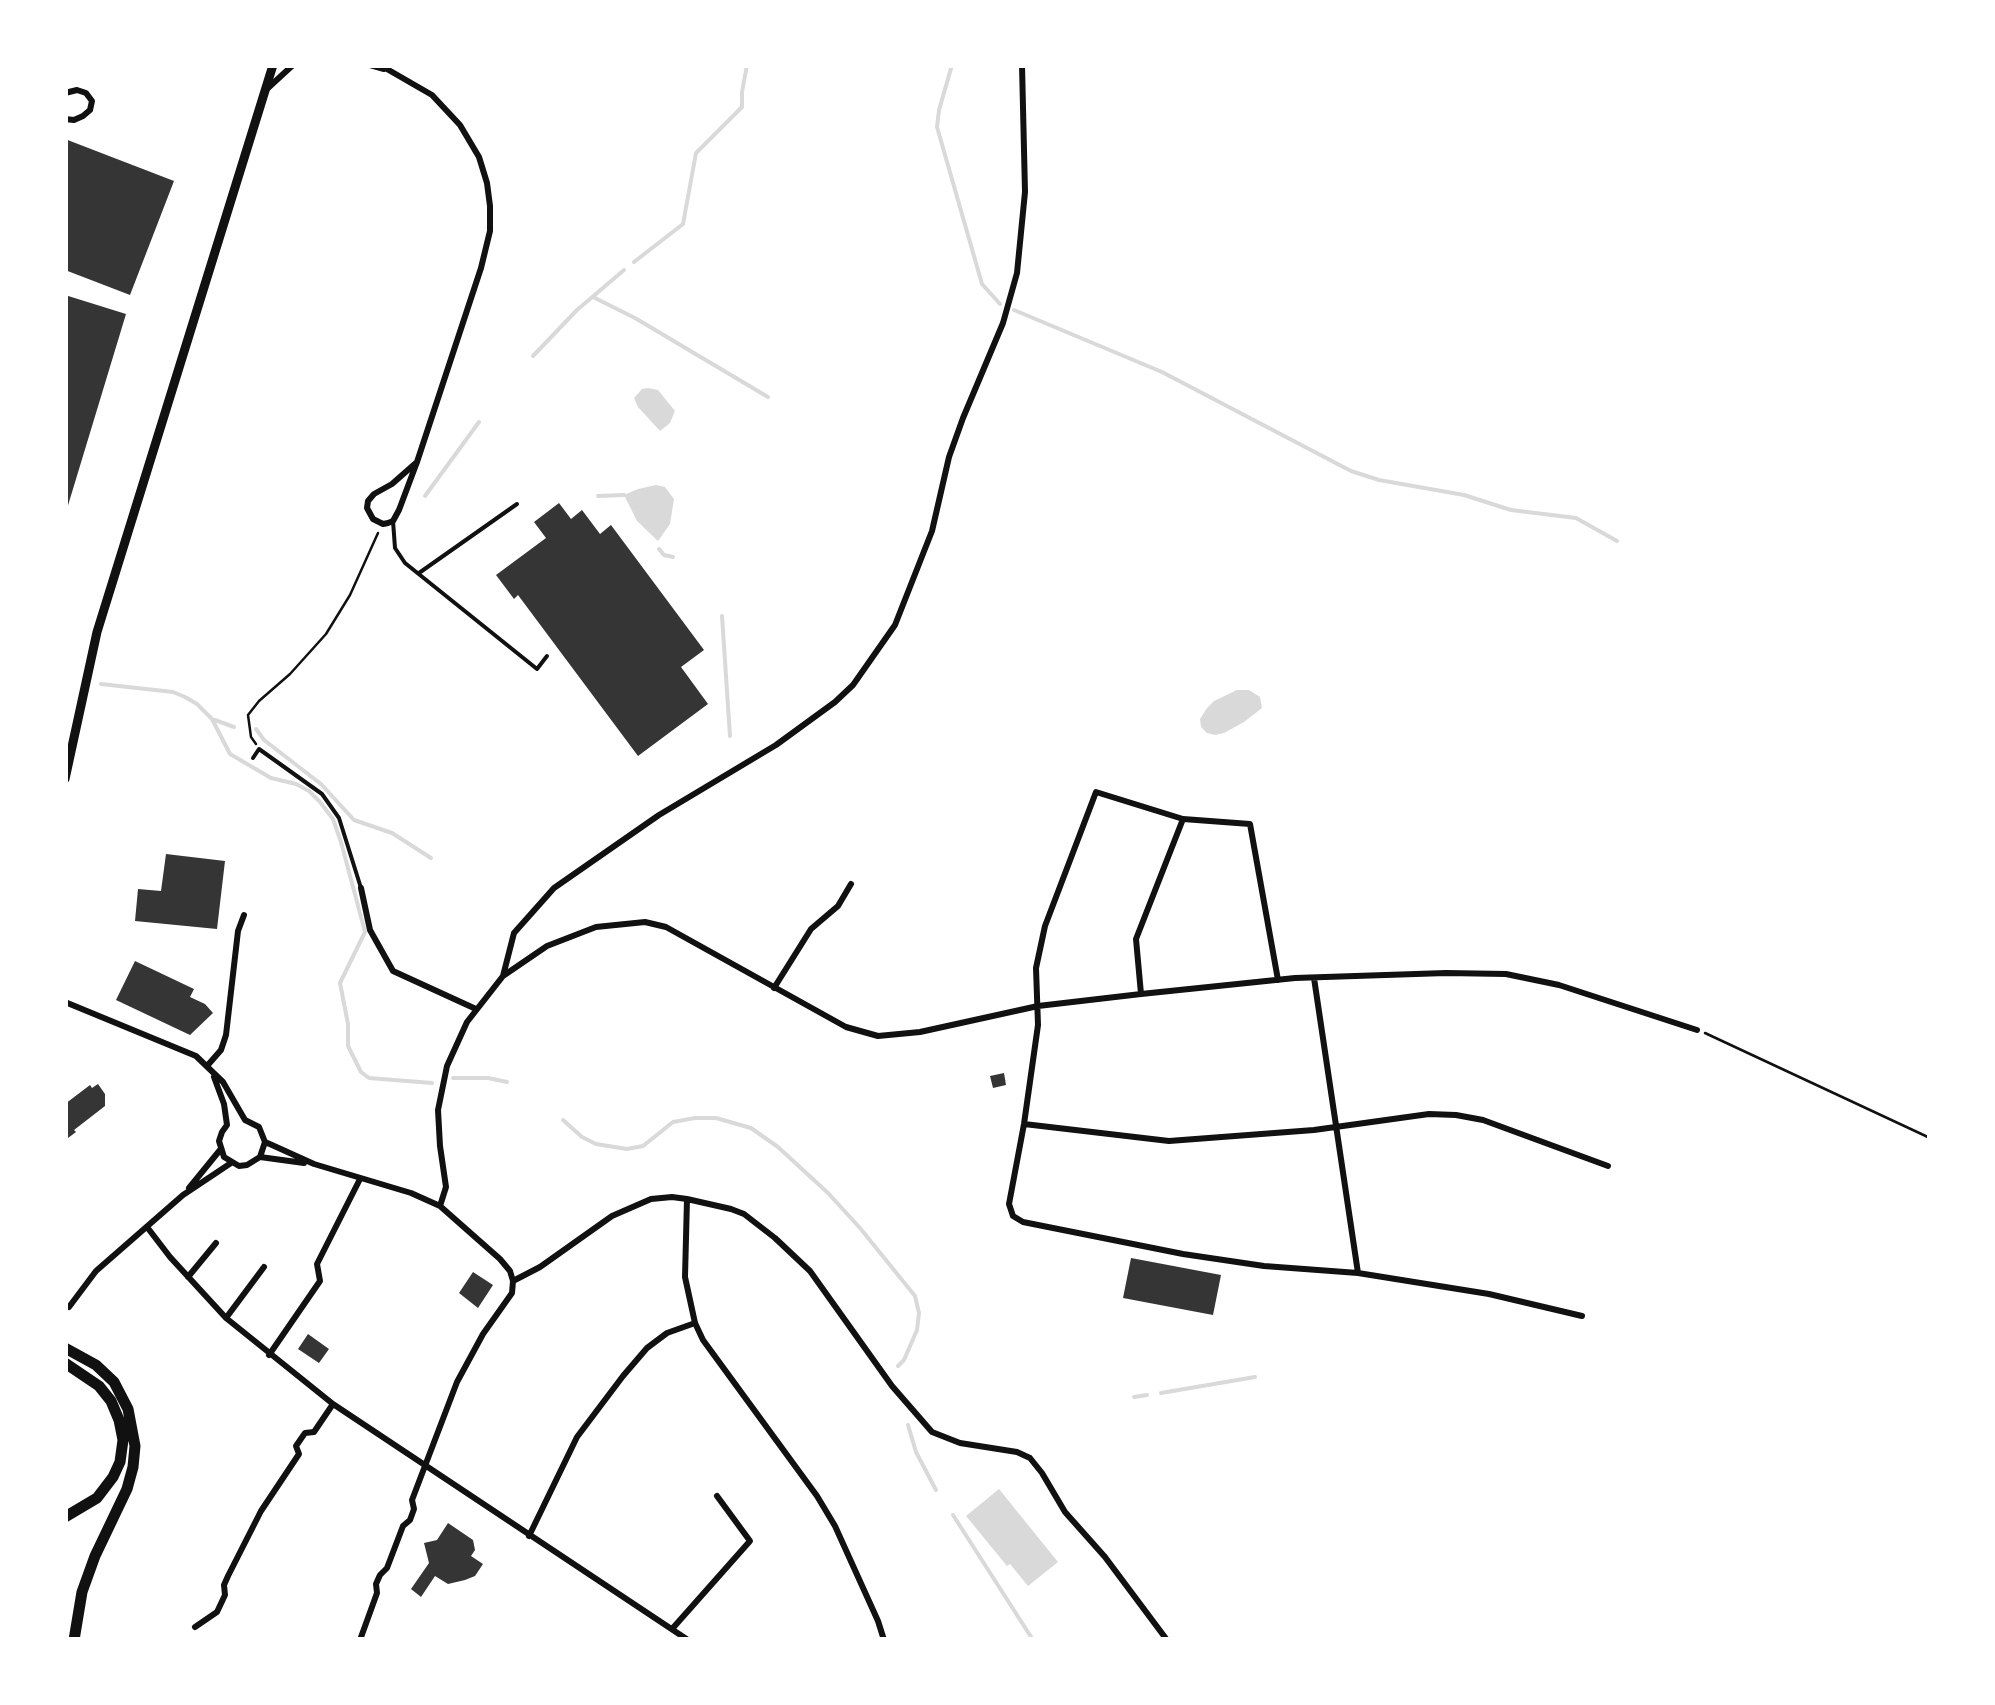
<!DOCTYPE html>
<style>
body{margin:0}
#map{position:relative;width:1995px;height:1705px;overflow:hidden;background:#fff;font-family:Lora,serif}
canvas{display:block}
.frame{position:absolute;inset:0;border:68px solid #fff;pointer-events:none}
</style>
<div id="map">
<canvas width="1995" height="1705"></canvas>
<div class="frame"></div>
</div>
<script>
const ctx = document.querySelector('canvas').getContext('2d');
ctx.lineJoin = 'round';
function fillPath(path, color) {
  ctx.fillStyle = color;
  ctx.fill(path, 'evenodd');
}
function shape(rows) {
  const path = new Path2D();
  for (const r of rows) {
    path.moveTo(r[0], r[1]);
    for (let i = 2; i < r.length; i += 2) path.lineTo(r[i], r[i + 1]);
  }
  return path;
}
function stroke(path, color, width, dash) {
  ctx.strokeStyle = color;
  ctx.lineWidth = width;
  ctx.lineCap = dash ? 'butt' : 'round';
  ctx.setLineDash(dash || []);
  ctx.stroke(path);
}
const water = shape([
 [648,388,658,390,675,411,670,423,660,431,638,407,634,398,642,389],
 [656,485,665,487,674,499,670,524,658,541,637,521,624,495,638,489],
 [1237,690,1249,690,1260,697,1262,708,1244,722,1224,733,1215,735,1207,733,1201,727,1200,719,1207,708,1214,701],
 [999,1489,1058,1562,1028,1586,1010,1564,1007,1566,966,1516]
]);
const stream = shape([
 [952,65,939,110,937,127,982,284,1000,304],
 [634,262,683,224,696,153,742,107,742,92,747,65],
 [593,297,635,318,768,397],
 [1014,310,1162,372,1351,471,1379,480,1464,495,1511,510,1576,518,1617,541],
 [533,356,577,310,624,270],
 [425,496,479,422],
 [598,496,624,495],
 [659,549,664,555,673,557],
 [722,616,730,736],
 [101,684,173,692,185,697,197,704,212,719,230,754,271,778,296,784,309,791,320,802,333,819,341,842,365,932,340,983,348,1024,348,1046,361,1072,369,1078,432,1083],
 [215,720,234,727],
 [256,729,264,740,321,784,354,820,392,833,431,858],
 [453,1078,488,1078,507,1082],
 [563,1120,582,1137,596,1144,627,1149,643,1146,673,1122,695,1118,716,1118,751,1128,778,1147,828,1193,860,1228,915,1296,919,1313,917,1330,904,1360,898,1366],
 [1161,1393,1255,1377],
 [1134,1397,1147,1395],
 [908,1425,916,1452,936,1490],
 [953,1515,1033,1640]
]);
const building = shape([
 [65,139,174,181,130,295,65,270],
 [65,295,126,314,66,512,65,512],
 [559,503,571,519,582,510,600,534,611,525,704,650,681,667,708,704,638,756,518,595,514,599,496,575,546,538,534,522],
 [166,854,225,861,217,929,135,921,138,889,161,891],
 [135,961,194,989,190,997,205,1004,213,1013,190,1035,116,1000],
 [1004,1073,1006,1085,993,1088,990,1076],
 [98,1084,105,1094,105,1106,74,1130,76,1132,68,1138,65,1137,65,1104,90,1085,92,1088],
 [1131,1258,1221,1275,1213,1315,1123,1298],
 [473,1272,493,1285,478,1308,459,1293],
 [308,1334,329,1349,319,1363,298,1349],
 [448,1523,473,1540,475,1550,471,1556,483,1564,475,1576,465,1580,448,1584,435,1576,421,1597,411,1589,429,1563,424,1543,437,1540]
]);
const path = shape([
 [256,744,251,737,248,715,259,701,290,674,326,634,350,595,378,533],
 [1705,1033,1930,1138]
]);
const service = shape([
 [393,521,395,548,405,563,537,669,547,656],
 [419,573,517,504],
 [253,758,259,749,322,794,339,818,361,888]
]);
const minor = shape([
 [370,65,384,69],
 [380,65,432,95,460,125,479,157,487,183,490,206,490,231,481,268,417,462,399,510,393,521,388,523,383,524,373,519,367,508,368,501,374,494,392,484,417,462],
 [268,88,293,65],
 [65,93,77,90,86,93,92,101,90,110,83,116,74,120,65,119],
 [361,888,370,930,393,971,476,1009],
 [503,976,547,946,596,927,645,922,666,927,846,1027,878,1036,920,1032,1038,1006,1141,994,1295,978,1446,973,1506,974,1559,985,1697,1030],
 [1314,978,1358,1273],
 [1278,980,1250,824,1183,819,1096,792,1045,926,1036,968,1038,1025,1024,1124,1009,1204,1013,1216,1023,1222,1183,1254,1264,1266,1358,1273,1489,1294,1582,1316],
 [774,988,811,929,838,906,851,884],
 [1141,994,1136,939,1183,819],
 [65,1002,196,1056,223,1082,245,1120,259,1127,265,1142,272,1145,314,1164,411,1193,440,1206,500,1259,510,1271,513,1281],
 [207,1066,221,1050,226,1035,238,931,244,915],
 [214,1077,224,1104,227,1125,222,1132,219,1141,224,1157,239,1166,247,1165,260,1157,265,1142],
 [1024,1124,1169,1141,1314,1130,1429,1114,1456,1115,1483,1120,1608,1166],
 [260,1157,304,1163],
 [189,1188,220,1150],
 [687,1199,685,1277,695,1323,703,1340,817,1496,835,1526,878,1621,884,1640],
 [440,1206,446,1187,440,1146,438,1110,447,1066,467,1022,503,976,514,933,554,888,659,815,776,745,835,702,853,685,895,625,932,531,949,457,963,418,1003,323,1017,273,1025,192,1022,65],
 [147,1227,170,1257,226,1318,333,1404,688,1640],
 [188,1277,216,1243],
 [513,1281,540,1267,612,1216,651,1199,672,1197,687,1199,731,1209,744,1214,775,1238,810,1271,892,1386,932,1432,960,1443,1017,1452,1030,1458,1042,1473,1065,1512,1105,1557,1167,1640],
 [69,1307,96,1271,183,1195,231,1163],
 [226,1318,264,1267],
 [269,1355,320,1281,317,1264,360,1179],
 [529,1536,577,1437,623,1376,647,1348,667,1333,695,1323],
 [195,1627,217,1612,225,1595,224,1585,228,1576,261,1511,299,1454,296,1446,305,1433,314,1432,333,1404],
 [672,1629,750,1541,717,1496],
 [360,1640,377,1593,376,1584,380,1575,387,1568,403,1526,410,1520,414,1509,412,1500,457,1382,483,1334,512,1293,513,1281]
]);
const secondary = shape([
 [65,779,97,632,273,65]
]);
const motorway = shape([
 [65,1348,96,1365,114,1382,128,1409,135,1446,133,1467,127,1489,95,1556,82,1592,74,1640],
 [65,1363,99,1386,111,1401,119,1420,123,1440,120,1462,113,1477,97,1498,65,1517]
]);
fillPath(water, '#d9d9d9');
stroke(stream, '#d9d9d9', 4);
fillPath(building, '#353535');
stroke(path, '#111', 2.5);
stroke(service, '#111', 4);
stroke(minor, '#111', 6);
stroke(secondary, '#111', 9);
stroke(motorway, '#111', 11);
</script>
